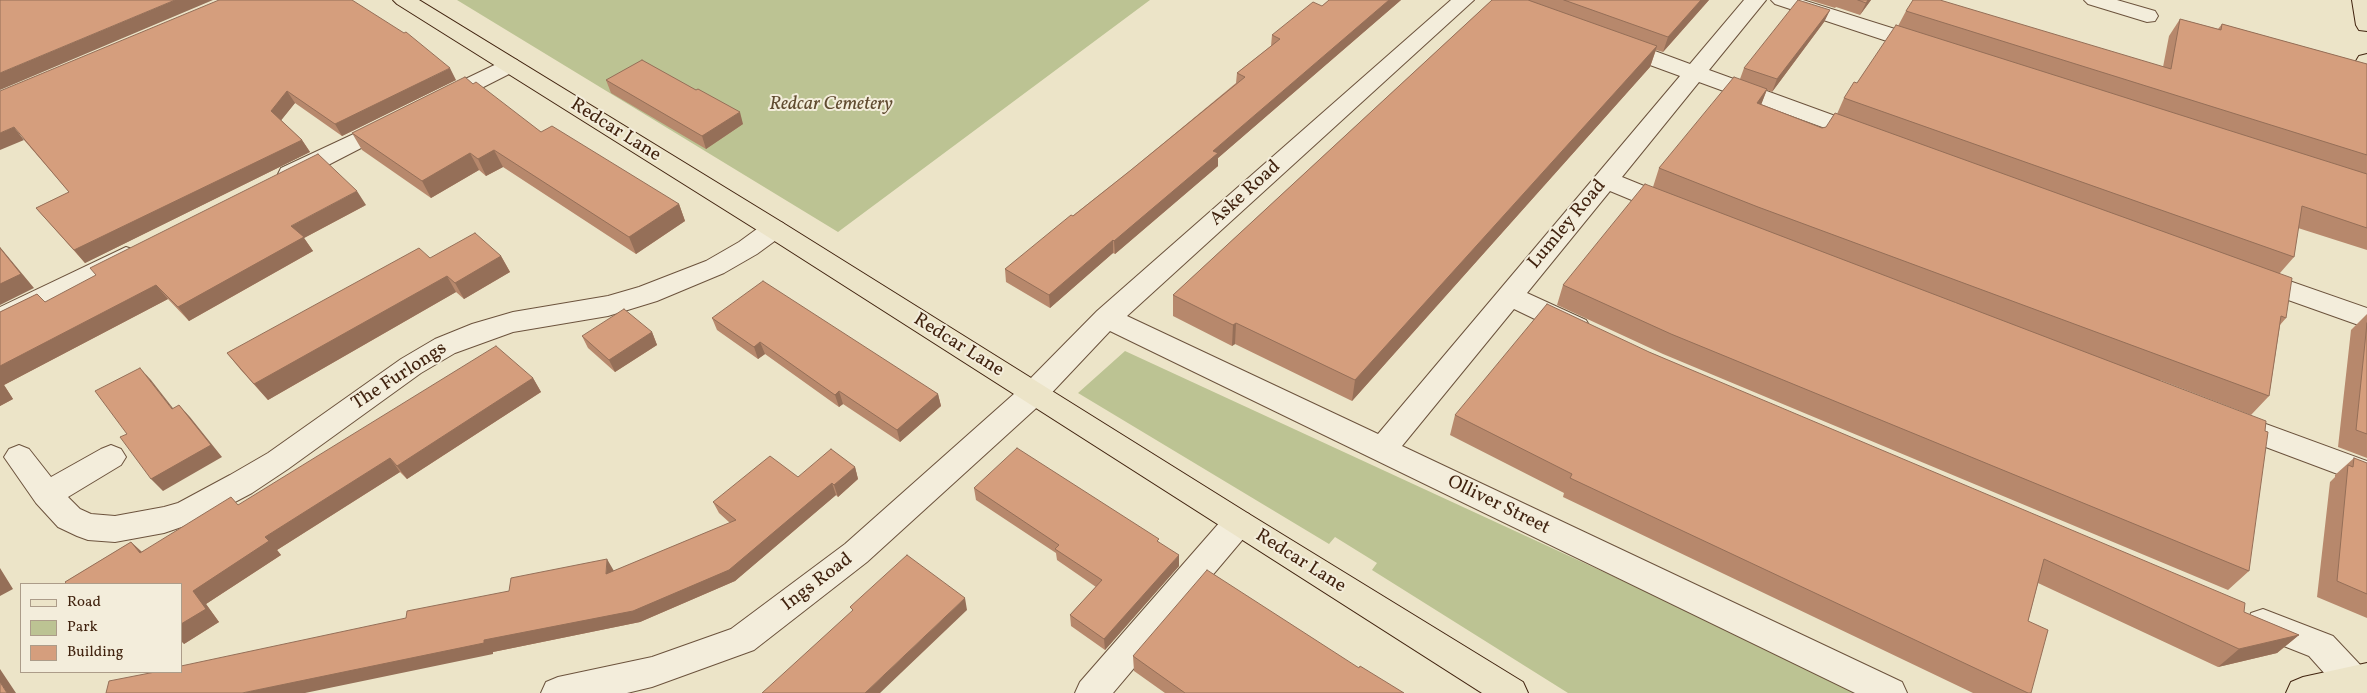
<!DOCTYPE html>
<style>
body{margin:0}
#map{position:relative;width:2367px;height:693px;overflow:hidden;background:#ece4c8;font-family:Vollkorn,serif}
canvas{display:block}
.legend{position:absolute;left:20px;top:583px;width:162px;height:90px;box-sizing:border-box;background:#f3eddb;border:1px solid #ac9c89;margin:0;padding:6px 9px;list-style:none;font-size:15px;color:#41230f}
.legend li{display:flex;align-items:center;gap:10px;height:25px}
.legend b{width:25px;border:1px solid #ac9c89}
</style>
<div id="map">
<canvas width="2367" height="693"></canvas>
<ul class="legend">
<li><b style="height:6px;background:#ece4c8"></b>Road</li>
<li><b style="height:14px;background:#bcc393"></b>Park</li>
<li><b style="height:14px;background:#d59e7d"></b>Building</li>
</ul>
</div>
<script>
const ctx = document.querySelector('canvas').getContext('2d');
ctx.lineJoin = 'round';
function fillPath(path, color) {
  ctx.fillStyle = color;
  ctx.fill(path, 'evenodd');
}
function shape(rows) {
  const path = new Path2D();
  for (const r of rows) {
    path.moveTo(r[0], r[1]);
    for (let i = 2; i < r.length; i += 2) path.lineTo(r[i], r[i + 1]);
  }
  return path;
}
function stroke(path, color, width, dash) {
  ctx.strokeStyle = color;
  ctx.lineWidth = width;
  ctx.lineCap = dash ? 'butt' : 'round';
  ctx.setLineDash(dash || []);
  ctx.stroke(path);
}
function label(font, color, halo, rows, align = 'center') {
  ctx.font = font + ' Vollkorn,serif';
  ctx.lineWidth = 4;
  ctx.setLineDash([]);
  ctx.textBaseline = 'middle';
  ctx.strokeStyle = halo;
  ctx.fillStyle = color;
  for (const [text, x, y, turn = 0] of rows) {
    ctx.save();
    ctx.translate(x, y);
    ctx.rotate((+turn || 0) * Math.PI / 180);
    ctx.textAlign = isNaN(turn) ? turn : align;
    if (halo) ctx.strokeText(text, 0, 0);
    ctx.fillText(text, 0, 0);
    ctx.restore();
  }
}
const green = shape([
 [457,0,1150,0,838,232],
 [1125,351,1853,687,1864,693,1568,693,1372,570,1377,563,1335,537,1329,544,1078,393]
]);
const minor = shape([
 [1451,0,1474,0,1127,316,1378,434,1680,76,1609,50,1606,45,1609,40,1617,38,1625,40,1690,64,1744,0,1766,0,1709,70,1871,129,1875,134,1871,139,1863,141,1855,139,1699,82,1622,177,1681,201,1684,207,1681,213,1672,215,1663,213,1610,191,1527,293,1586,320,1590,327,1586,334,1576,337,1566,334,1514,309,1402,446,1902,682,1907,693,1855,693,1110,331,1044,401,867,562,754,650,652,687,627,693,541,693,546,682,558,677,652,657,731,629,845,544,1024,385,1097,311,1451,0],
 [1771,0,1803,0,1933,41,1936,46,1933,51,1925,53,1917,51,1775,4,1771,0],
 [2084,0,2117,0,2155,11,2158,16,2155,21,2147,22,2088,4,2084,0],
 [509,58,517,60,520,65,517,70,448,105,440,107,432,105,429,100,432,95,509,58],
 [390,117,398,119,402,124,398,129,299,180,290,182,281,180,278,174,281,168,390,117],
 [774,220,783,223,787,229,783,235,757,254,724,273,657,301,608,316,513,332,455,353,421,373,288,469,252,493,199,521,164,533,115,542,88,540,77,536,58,527,36,503,4,457,9,449,19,445,29,449,51,477,101,449,111,445,121,449,126,457,121,465,68,497,80,509,91,514,115,516,164,507,178,503,230,475,268,453,401,359,435,339,472,324,513,312,608,296,639,287,706,261,739,242,765,223,774,220],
 [126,247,135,250,139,256,135,262,0,329,0,307,126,247],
 [2255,269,2367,308,2367,328,2246,285,2242,278,2246,271,2255,269],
 [2233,412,2367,461,2367,485,2223,431,2219,423,2223,415,2233,412],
 [1238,510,1249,514,1253,523,1249,532,1113,693,1075,693,1080,682,1227,514,1238,510],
 [2263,609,2333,636,2366,671,2366,693,2342,693,2309,656,2251,633,2247,623,2251,613,2263,609]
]);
const major = shape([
 [393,0,419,0,783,223,1249,514,1523,682,1528,693,1482,693,765,235,397,4,393,0],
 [2352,0,2367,0,2367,31,2359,30,2356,25,2352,0],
 [2367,54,2367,115,2359,113,2355,108,2356,61,2359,56,2367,54],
 [2367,663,2367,693,2286,693,2291,682,2303,677,2367,663]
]);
const wall = shape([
 [1329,0,1401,0,1218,158,1218,166,1115,254,1113,253,1050,308,1006,282,1005,269,1131,170,1236,83,1237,73,1271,46,1272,35,1322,6],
 [1492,0,1709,0,1663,52,1656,50,1650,67,1352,401,1235,344,1232,346,1173,316,1173,295],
 [1809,0,1871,0,1860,15,1836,7,1835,8],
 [1830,10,1824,22,1772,92,1767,90,1761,104,1822,128,1826,127,1837,114,1844,98,1857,83,1898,26,1906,11,2163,67,2169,36,2180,19,2218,29,2222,24,2367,64,2367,250,2298,228,2294,257,2280,273,2286,318,2280,325,2269,396,2251,415,2160,380,2249,571,2228,590,1663,354,1557,305,1563,285,1653,187,1659,168,1740,79,1744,68],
 [456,80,342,136,295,103,281,120,302,140,310,152,85,263,36,208,69,192,24,140,0,91],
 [606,80,696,90,743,124,706,149,611,93],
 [473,84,541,132,679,204,685,221,636,254,503,167,486,176,479,170,431,198,362,150,352,133],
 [366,205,304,238,313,251,189,321,168,299,4,385,13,399,0,406,0,312,37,294,45,302],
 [501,256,510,272,464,299,456,292,268,400,240,369,227,353,430,258],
 [2367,314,2367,458,2338,447,2351,330],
 [712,318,938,394,941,406,900,442,843,404,839,407,765,354,758,359,717,330],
 [652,332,657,345,615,372,588,348,582,336],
 [1649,352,2244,612,2299,635,2277,653,2218,667,2038,583,2028,621,2031,693,1973,693,1563,497,1564,493,1450,435,1455,415],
 [533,378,541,392,407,479,400,472,277,550,281,555,206,604,219,622,184,644,181,584,65,582,131,542,142,552,238,505],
 [2354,458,2367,463,2367,618,2317,597,2330,482,2335,477,2335,475],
 [855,467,858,479,838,497,836,495,735,581,640,622,493,652,493,654,406,618,509,591,614,571,730,523,719,513,713,502,798,477],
 [974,488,1159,542,1179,566,1105,650,1071,626,1070,615,1096,587,1057,560,1056,553,976,500],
 [1133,656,1359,668,1404,693,1165,693,1134,671]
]);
const shadedWall = shape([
 [175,0,213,0,0,90,0,73],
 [1389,0,1401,0,1218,158,1218,166,1115,254,1114,241,1213,151],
 [1701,0,1709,0,1663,52,1668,37],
 [1868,0,1871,0,1860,15,1866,3],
 [1830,10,1824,22,1772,92,1777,79],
 [1657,46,1650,67,1352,401,1355,380],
 [450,68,456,80,342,136,335,124],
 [1767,89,1760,108,1757,103],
 [287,91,295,103,279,123,271,111],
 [740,112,743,124,706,149,702,136],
 [14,127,24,140,0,150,0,133],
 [302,140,310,152,85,263,74,250],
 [494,150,503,167,486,176,478,159],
 [470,153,479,170,431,198,422,181],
 [357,191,366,205,304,238,313,251,189,321,178,307,291,226],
 [679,204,685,221,636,254,629,237],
 [1113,240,1113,253,1050,308,1049,295],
 [0,247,34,288,0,305],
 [501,256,510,272,464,299,455,283],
 [447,276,456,292,268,400,254,384],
 [156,285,168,299,4,385,13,399,0,406,0,366],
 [1236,323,1235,344,1232,346,1233,325],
 [652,332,657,345,615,372,609,360],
 [760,342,765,354,758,359,754,347],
 [140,368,151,380,183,421,172,409],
 [533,378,541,392,407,479,397,466],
 [839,391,843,404,839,407,835,395],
 [938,394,941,406,900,442,897,430],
 [179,405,190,417,222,457,163,491,151,479],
 [390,458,400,472,277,550,281,555,206,604,219,622,184,644,181,641,181,624,193,591,265,537],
 [855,467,858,479,838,497,834,485],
 [832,483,836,495,735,581,640,622,493,652,493,654,305,693,242,693,484,640],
 [131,542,145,555,140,553],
 [1179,555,1179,566,1105,650,1104,639],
 [607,559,614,571,606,574],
 [0,568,13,589,0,596],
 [965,598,967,610,880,693,865,693],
 [2299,635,2277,653,2218,667,2239,649],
 [0,669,16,693,7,693,0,682]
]);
const building = shape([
 [0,0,175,0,0,73,0,0],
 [219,0,352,0,404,33,406,32,450,68,335,124,287,91,271,111,302,140,74,250,36,208,69,192,14,127,0,133,0,91,219,0],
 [1329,0,1389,0,1213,151,1218,153,1114,241,1113,240,1049,295,1005,269,1071,215,1073,216,1131,170,1245,77,1237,73,1280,39,1272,35,1313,2,1322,6,1329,0],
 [1492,0,1528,0,1657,46,1355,380,1236,323,1233,325,1173,295,1492,0],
 [1564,0,1701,0,1668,37,1564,0],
 [1798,0,1830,10,1777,79,1744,68,1798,0],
 [1858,0,1868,0,1866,3,1858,0],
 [1913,0,1940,0,2171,69,2180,19,2221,30,2222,24,2367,64,2367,155,1906,11,1913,0],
 [1896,25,2367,174,2367,228,2302,206,2294,257,1844,98,1854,82,1857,83,1896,25],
 [642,60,696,90,698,89,740,112,702,136,606,80,642,60],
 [465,77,473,84,476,82,541,132,552,126,679,204,629,237,494,150,478,159,470,153,422,181,352,133,465,77],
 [1734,77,1767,89,1757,103,1822,128,1826,127,1835,113,2292,278,2286,318,2281,316,2269,396,1758,207,1659,168,1734,77],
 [318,154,357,191,291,226,304,237,178,307,156,285,0,366,0,312,37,294,45,302,96,275,90,268,318,154],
 [1645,184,2266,421,2265,431,2268,432,2249,571,1671,334,1563,285,1645,184],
 [475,233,501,256,455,283,447,276,254,384,227,353,419,248,430,258,475,233],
 [0,248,21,274,0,284,0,248],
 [763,281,938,394,897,430,839,391,835,395,760,342,754,347,712,318,763,281],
 [1547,304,1649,352,2245,603,2244,612,2299,635,2239,649,2044,559,2028,621,2048,630,2031,693,2028,693,1570,478,1572,474,1455,415,1547,304],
 [624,309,652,332,609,360,582,336,624,309],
 [2367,323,2367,434,2356,430,2367,323],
 [496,346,533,378,397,466,390,458,265,537,269,541,193,591,206,609,181,624,181,584,67,584,65,582,131,542,140,553,231,497,238,505,496,346],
 [140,368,172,409,179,405,211,445,151,479,120,437,127,434,95,391,140,368],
 [1017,448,1159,539,1157,541,1179,555,1104,639,1070,615,1102,580,1055,549,1059,545,974,488,1017,448],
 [831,449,855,467,834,485,832,483,729,570,633,611,484,640,484,643,242,693,106,693,109,681,155,672,181,672,181,666,406,618,407,611,509,591,511,578,607,559,606,574,736,520,713,502,770,456,798,477,831,449],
 [2354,458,2367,463,2367,594,2337,581,2348,465,2353,467,2354,458],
 [907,555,965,598,865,693,762,693,853,610,850,607,907,555],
 [1207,570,1359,668,1360,666,1404,693,1185,693,1133,656,1207,570],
 [0,682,7,693,0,693,0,682]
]);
const parkNames = [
 ["Redcar Cemetery",831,106]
];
const streetNames = [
 ["Redcar Lane",615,131,32],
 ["Aske Road",1246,194,-42],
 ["Lumley Road",1568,225,-50],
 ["Redcar Lane",958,346,32],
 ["The Furlongs",400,377,-33],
 ["Olliver Street",1498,506,26],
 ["Redcar Lane",1300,562,32],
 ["Ings Road",818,583,-37]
];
fillPath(green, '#bcc393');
stroke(minor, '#6c533d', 2);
stroke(major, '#41230f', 2);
fillPath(minor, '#f3eddb');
fillPath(major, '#ece4c8');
fillPath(wall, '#b7886c');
fillPath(shadedWall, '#956f58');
fillPath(building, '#d59e7d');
stroke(building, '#956f58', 1);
label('italic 19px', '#604b30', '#f3eddb', parkNames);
label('19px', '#41230f', '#f3eddb', streetNames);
</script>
